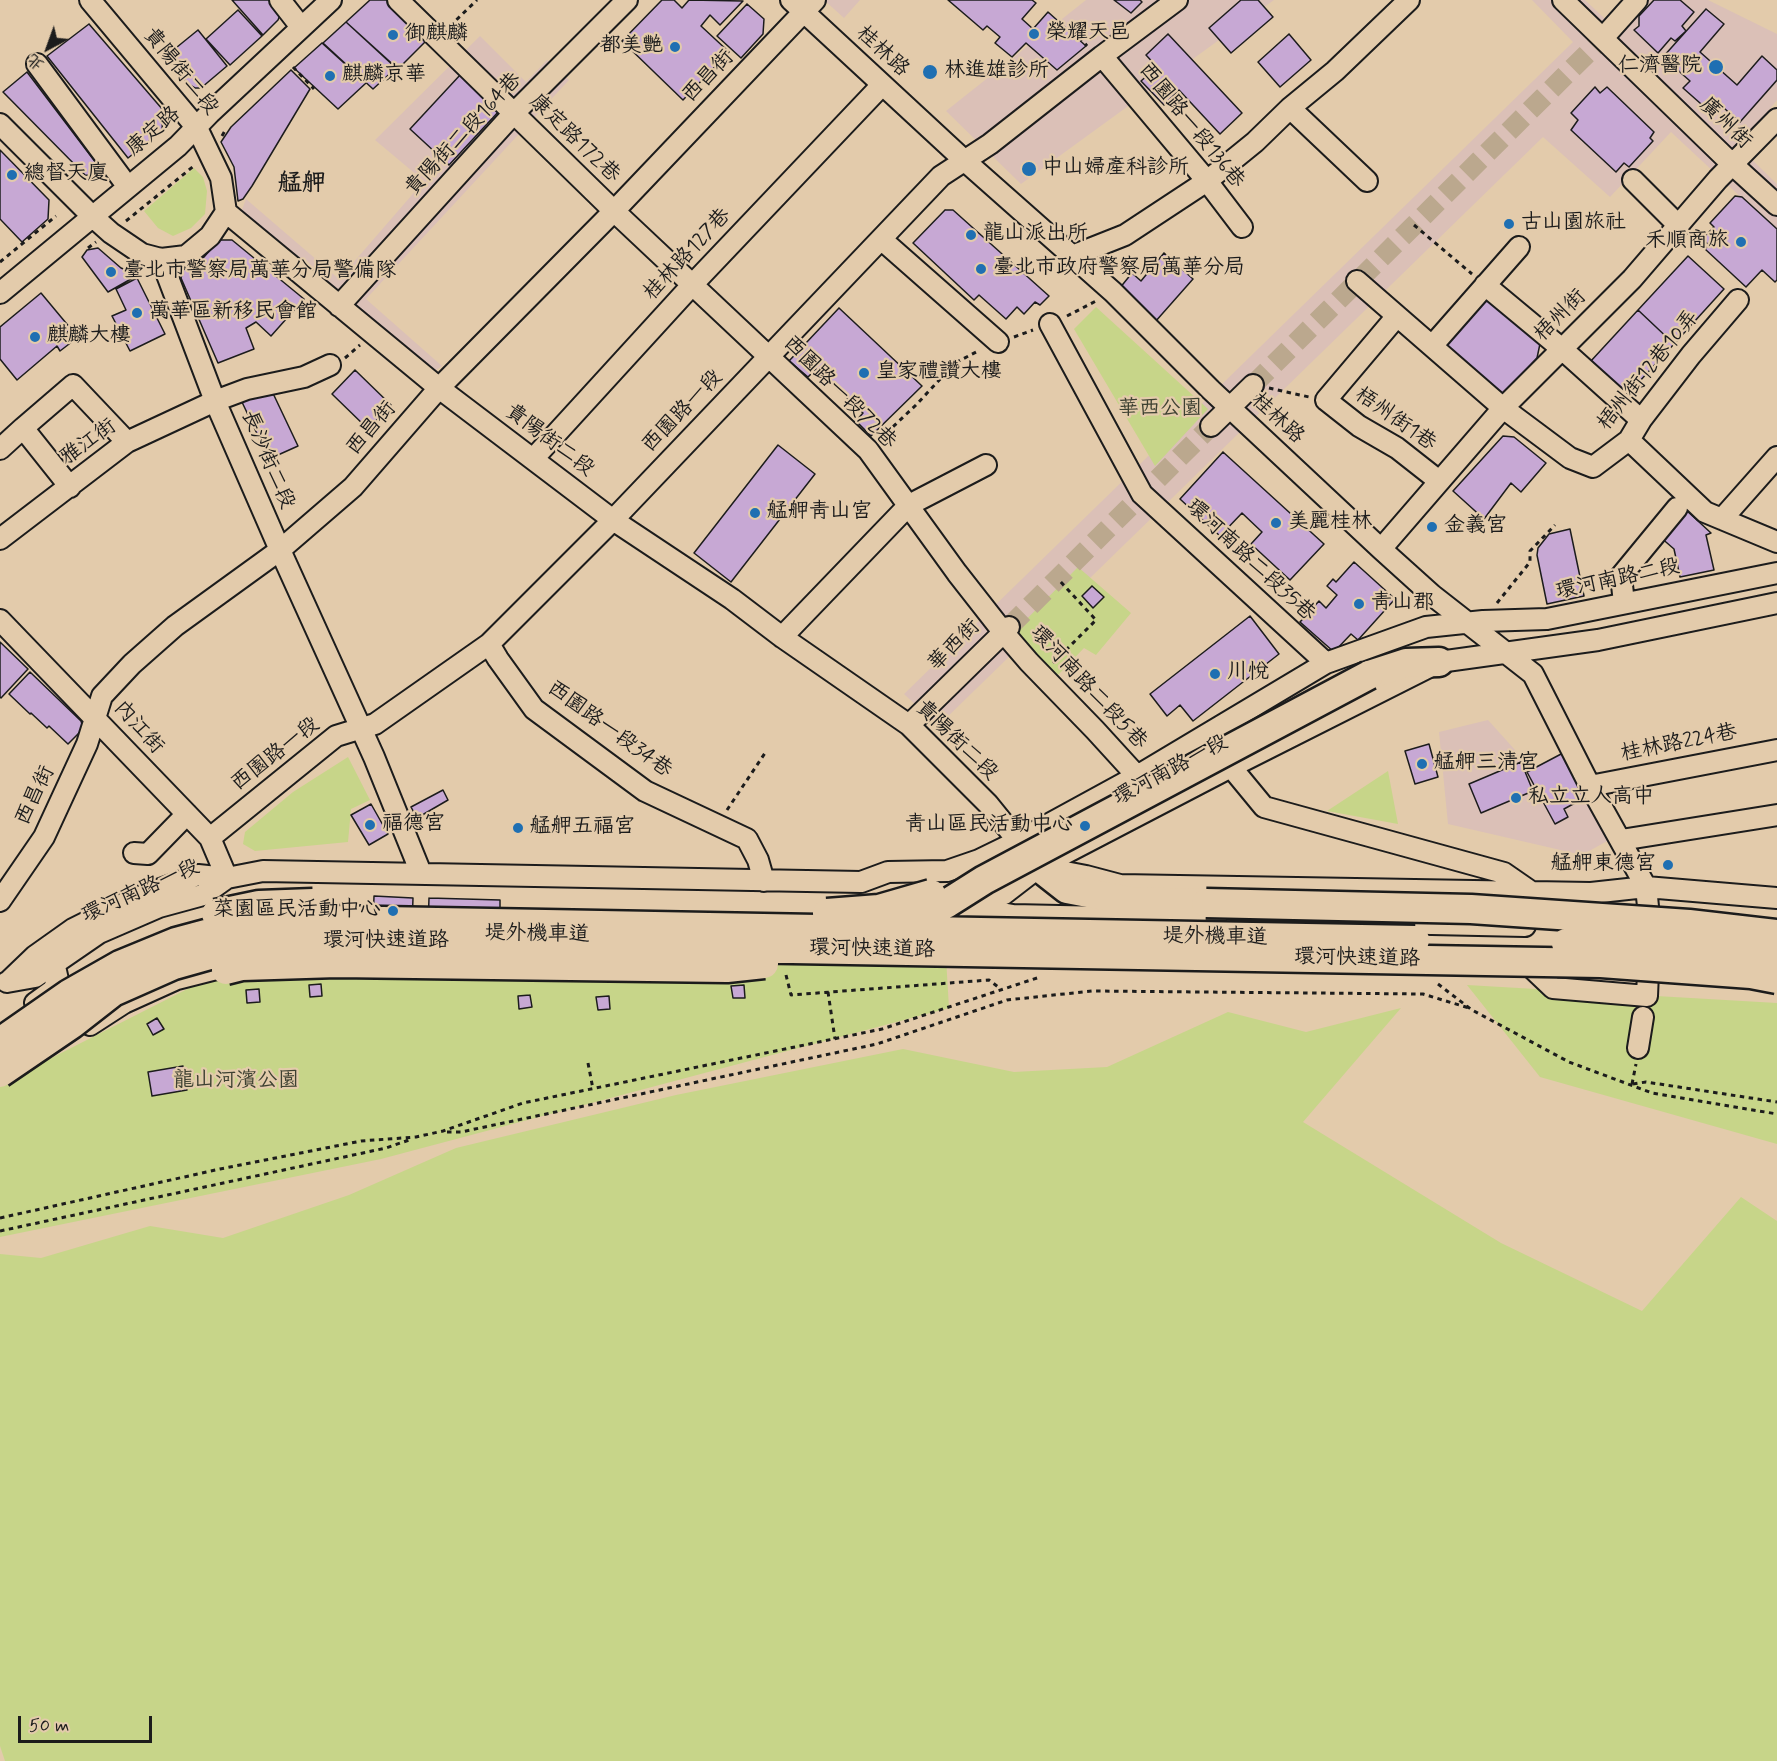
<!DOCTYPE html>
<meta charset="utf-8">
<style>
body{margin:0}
#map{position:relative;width:1777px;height:1761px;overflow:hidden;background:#e3cbab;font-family:Mynerve,"LXGW WenKai TC",sans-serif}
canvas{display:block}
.north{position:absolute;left:18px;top:18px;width:60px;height:60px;-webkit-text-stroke:4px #e3cbab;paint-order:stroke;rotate:221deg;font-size:16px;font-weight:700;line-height:24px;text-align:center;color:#1c1c1c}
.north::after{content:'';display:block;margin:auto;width:21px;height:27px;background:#1c1c1c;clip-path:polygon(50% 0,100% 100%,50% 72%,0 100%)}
.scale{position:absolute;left:18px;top:1716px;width:134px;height:27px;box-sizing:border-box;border:3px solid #1c1c1c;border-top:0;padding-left:8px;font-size:18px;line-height:21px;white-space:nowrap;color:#1c1c1c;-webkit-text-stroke:4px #e3cbab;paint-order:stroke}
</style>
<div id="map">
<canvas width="1777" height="1761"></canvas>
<div class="north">北</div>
<div class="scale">50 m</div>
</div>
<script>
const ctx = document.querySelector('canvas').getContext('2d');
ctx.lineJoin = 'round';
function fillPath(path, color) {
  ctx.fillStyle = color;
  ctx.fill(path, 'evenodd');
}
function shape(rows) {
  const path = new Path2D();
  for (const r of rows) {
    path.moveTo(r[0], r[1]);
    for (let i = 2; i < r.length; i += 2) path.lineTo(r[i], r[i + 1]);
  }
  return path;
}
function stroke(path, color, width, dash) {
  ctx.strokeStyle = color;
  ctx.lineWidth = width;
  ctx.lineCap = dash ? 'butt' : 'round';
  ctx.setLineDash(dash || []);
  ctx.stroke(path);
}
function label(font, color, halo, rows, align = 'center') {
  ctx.font = font + ' Mynerve,"LXGW WenKai TC",sans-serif';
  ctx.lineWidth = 4.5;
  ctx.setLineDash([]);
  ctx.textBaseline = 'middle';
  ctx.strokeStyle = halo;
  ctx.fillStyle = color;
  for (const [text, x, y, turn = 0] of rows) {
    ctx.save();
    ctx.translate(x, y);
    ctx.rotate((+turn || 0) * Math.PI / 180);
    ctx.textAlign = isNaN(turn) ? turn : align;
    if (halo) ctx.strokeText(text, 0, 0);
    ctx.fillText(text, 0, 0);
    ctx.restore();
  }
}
const built = shape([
 [824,0,860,0,844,18],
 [1086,0,1274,0,1021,184,946,111],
 [1532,0,1585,0,1619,32,1649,0,1708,0,1777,34,1777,100,1739,147,1777,184,1777,231,1671,132,1610,197,1543,137,938,726,904,694,1573,42],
 [480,36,526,82,547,60,569,80,366,299,442,366,433,372,240,215,246,199,339,279,424,181,375,140],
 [1488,720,1516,751,1527,772,1563,753,1609,840,1582,855,1448,824,1439,732]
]);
const green = shape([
 [194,168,203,177,207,191,205,214,191,228,173,236,158,228,144,211],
 [1096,307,1208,409,1155,466,1074,329],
 [1078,567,1131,613,1096,655,1084,648,1058,675,1012,634],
 [348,757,370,800,351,809,348,842,255,851,243,844,245,832,293,792],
 [1388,771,1398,824,1327,811],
 [946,958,949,1008,381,1159,0,1237,0,1084,211,977],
 [1467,985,1777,1003,1777,1144,1540,1077],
 [1401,1008,1303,1122,1501,1243,1642,1311,1741,1197,1777,1221,1777,1761,5,1761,0,1746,0,1254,41,1258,150,1226,223,1238,349,1195,456,1148,676,1095,903,1049,1014,1072,1107,1067,1228,1012,1306,1032]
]);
const building = shape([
 [232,0,272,0,280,15,278,20,263,35,232,0],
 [370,0,388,0,429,38,398,69,346,22,370,0],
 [662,0,674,0,682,8,689,0,743,1,720,25,710,15,701,26,729,52,683,100,622,41,662,0],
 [948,0,1032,0,1036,3,1022,19,1033,29,1048,12,1086,46,1057,70,1026,43,1012,57,995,43,1000,37,987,26,983,30,948,0],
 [1114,0,1140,0,1142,2,1131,13,1114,0],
 [1241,0,1258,0,1273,17,1231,53,1209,28,1241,0],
 [1654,0,1680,0,1694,12,1682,26,1686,31,1675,41,1671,38,1658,53,1634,30,1639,26,1639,16,1654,0],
 [747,4,764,19,763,34,741,58,717,36,747,4],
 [1706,9,1724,24,1700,52,1737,85,1762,56,1777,70,1777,80,1740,122,1717,102,1709,111,1683,88,1690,81,1663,57,1706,9],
 [238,10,262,36,230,65,206,39,238,10],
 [346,22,396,68,373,89,323,43,346,22],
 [89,24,163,110,162,131,128,158,47,56,89,24],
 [198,30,227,66,201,88,195,88,188,84,166,56,198,30],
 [1168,34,1242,113,1220,134,1179,90,1164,105,1141,81,1157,67,1146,55,1168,34],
 [1289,34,1311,60,1280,87,1258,62,1289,34],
 [322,43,366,83,338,109,294,68,322,43],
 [291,70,310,89,252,186,243,199,238,201,234,167,221,142,231,127,291,70],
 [27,72,106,176,85,175,3,92,27,72],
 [461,74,500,110,449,165,410,129,461,74],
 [1595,87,1600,93,1607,87,1654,132,1650,138,1653,141,1629,167,1624,163,1616,172,1571,130,1578,120,1571,113,1595,87],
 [0,150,49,200,48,219,22,242,0,219,0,150],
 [1735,196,1742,197,1777,229,1777,280,1775,282,1762,270,1746,287,1705,249,1709,245,1702,239,1714,227,1710,223,1735,196],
 [945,210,953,210,1049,296,1040,305,1035,302,1024,314,1017,307,1006,319,979,295,974,300,913,243,945,210],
 [219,240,232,240,304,299,271,336,256,322,246,328,254,349,218,363,181,278,183,270,204,257,219,240],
 [98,248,121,268,138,275,108,292,82,257,87,250,98,248],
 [1164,253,1193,279,1155,322,1119,289,1132,273,1141,281,1164,253],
 [1688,256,1724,289,1674,344,1638,310,1688,256],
 [137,278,165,334,130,351,112,316,126,310,116,289,137,278],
 [41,293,71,329,66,333,73,341,60,351,57,346,17,380,0,359,0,327,41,293],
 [1486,295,1541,339,1537,358,1503,395,1443,346,1486,295],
 [839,308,922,386,871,436,856,421,863,413,816,369,808,377,789,361,839,308],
 [1638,310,1674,344,1626,396,1590,362,1638,310],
 [355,370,391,405,368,429,332,394,355,370],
 [270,387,298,446,269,459,241,400,270,387],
 [1503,436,1514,437,1546,463,1521,492,1511,483,1484,519,1453,491,1503,436],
 [778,445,815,474,731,582,694,553,778,445],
 [1223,452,1324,544,1290,580,1251,544,1262,532,1242,513,1220,536,1180,499,1223,452],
 [1685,509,1711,533,1706,535,1714,570,1680,577,1674,549,1659,536,1685,509],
 [1570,529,1584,596,1547,604,1537,555,1538,548,1549,534,1570,529],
 [1354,562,1395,599,1358,640,1351,634,1334,652,1300,622,1319,601,1326,608,1337,595,1327,586,1333,579,1336,582,1354,562],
 [1092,586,1104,597,1093,608,1082,596,1092,586],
 [1250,616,1279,654,1193,721,1180,705,1167,716,1150,694,1250,616],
 [0,642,28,669,1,698,0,697,0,642],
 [30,672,81,721,83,727,81,731,68,744,49,726,47,728,31,713,30,714,9,694,30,672],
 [1429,744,1438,777,1415,784,1405,751,1429,744],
 [1563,753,1586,797,1564,809,1568,817,1555,824,1527,772,1563,753],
 [1521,762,1533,791,1481,813,1469,784,1521,762],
 [443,790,448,800,417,818,411,807,443,790],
 [371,804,388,834,369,845,351,815,371,804],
 [374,896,413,898,412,926,373,924,374,896],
 [429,898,500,900,500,928,428,927,429,898],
 [321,984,322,996,310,997,309,985,321,984],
 [744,985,745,998,733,998,731,986,744,985],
 [259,989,260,1002,247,1003,246,990,259,989],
 [530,995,532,1007,519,1009,518,996,530,995],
 [609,996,610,1009,598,1010,596,997,609,996],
 [157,1018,164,1029,153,1035,147,1024,157,1018],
 [183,1066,187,1090,152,1096,148,1072,183,1066]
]);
const minorTunnel = shape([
 [1253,385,1603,38],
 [1009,627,1211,426]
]);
const path = shape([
 [1068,23,1087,46],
 [450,26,477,0],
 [293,67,314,89],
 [222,136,226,129],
 [126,221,195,165],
 [1414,225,1472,274],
 [88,248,96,242],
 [0,262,56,216],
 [1067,316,1096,301],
 [1014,337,1033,330],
 [345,358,360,345],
 [1269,388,1309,397],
 [880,439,916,405,955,363,980,350],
 [1497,603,1530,562,1530,551,1555,525],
 [1053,663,1096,620,1058,579],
 [727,810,765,753],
 [786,975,791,995,989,980,1002,990],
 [1438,984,1472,1010,1569,1062,1652,1093,1777,1114],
 [828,992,835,1039],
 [588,1063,593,1089],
 [1632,1084,1636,1064],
 [1633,1084,1646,1082,1777,1102],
 [447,1132,461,1132,877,1044,1007,1000,1092,991,1423,994,1469,1008],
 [0,1218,220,1169,361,1141,416,1137,443,1131,523,1103,882,1029,1040,977],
 [0,1231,386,1148,412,1139]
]);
const minor = shape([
 [90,0,197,128,221,178,226,212,439,388,613,520,732,599,782,637,909,725,988,804,1039,867,1086,876,1120,885,1591,893,1646,887,1777,898],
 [280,0,301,27],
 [398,0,614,211,868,450,957,573,1004,633,1029,662,1095,730,1137,776],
 [791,0,965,161,1113,292,1211,390,1381,549,1432,595,1533,674,1590,786,1646,887,1650,926,1647,996,1553,988,1533,969],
 [1563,0,1733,165,1777,205],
 [1603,38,1637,0],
 [1102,56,1207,181,1242,227],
 [37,64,128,187],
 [1290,108,1367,181],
 [0,124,92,216,111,233,142,254,161,259,186,256,210,236,226,212],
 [1633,180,1679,226],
 [881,239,998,342],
 [1072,256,1125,235,1207,181,1255,142,1290,108,1335,71,1409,0],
 [161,259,215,401,280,550,374,757,421,873],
 [1357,281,1503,408,1570,458,1593,467,1629,440,1641,420,1691,355,1738,300],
 [1485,285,1562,349,1641,420],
 [0,293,178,146,210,113,331,0],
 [339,306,514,113,627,0],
 [1397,316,1326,400,1359,426,1397,448,1439,481],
 [1050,324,1142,494,1326,663],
 [1432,346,1519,247],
 [1211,426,1253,385],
 [23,428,73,385,127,442],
 [1629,440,1705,512,1777,542],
 [0,449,23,428,70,487],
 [533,459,693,284,882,85],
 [1722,519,1777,457],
 [0,539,127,442,215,401,247,389,304,377,330,365],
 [1381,549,1503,408,1632,279,1718,179,1777,119],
 [1624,603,1621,576,1677,508],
 [0,620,210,838,227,878],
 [782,637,909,505,986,465],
 [489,644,498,659,534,709,645,791,747,839,758,860,764,881],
 [909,725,1009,627],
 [1231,767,1264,807,1504,873,1530,891],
 [1590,786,1777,750],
 [210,838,336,736,375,724,489,644,613,520,941,176,990,144,1102,56,1177,0],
 [1621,840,1777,815],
 [134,853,148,854,187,814],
 [0,901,44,837,87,744,102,696,132,664,175,626,280,550,353,487,439,388,614,211,815,0],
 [944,903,972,908,1004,894,1039,867,1231,767,1439,662,1598,640,1777,603],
 [973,908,1013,915,1525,926],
 [10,980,35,956,73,929,131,900,198,875,227,878,263,871,861,882,888,872,947,871,979,860,1018,841,1137,776,1326,663,1426,627,1483,621,1547,619,1777,573],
 [7,982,35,977,99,933,159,907,203,895,227,878],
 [35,1003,53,990,58,980,54,962],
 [90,1025,124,1003,177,979,236,964],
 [1638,1048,1643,1017]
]);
const highway = shape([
 [1369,675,1406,663,1439,662],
 [1039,867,1067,889,1130,901,1206,903]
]);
const highwayBridge = shape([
 [1206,903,1471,909,1689,924,1777,934],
 [827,913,879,909,931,894],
 [216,914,259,905,313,903],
 [895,926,946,904,984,880,1369,675],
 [1566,943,1777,952],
 [226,970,242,966,337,963,727,968,764,964],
 [0,1042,69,994,120,965,176,942,228,928,328,920,1415,940],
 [0,1073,72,1024,113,992,174,965,238,947,330,941,1601,963,1751,974,1777,979]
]);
const markers = [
 [1034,34,6,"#1f6fb2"],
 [393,35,6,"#1f6fb2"],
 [675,47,6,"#1f6fb2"],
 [1716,67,8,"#1f6fb2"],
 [930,72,8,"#1f6fb2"],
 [330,76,6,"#1f6fb2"],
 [1029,169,8,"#1f6fb2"],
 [12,175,6,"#1f6fb2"],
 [1509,224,6,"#1f6fb2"],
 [971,235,6,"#1f6fb2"],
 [1741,242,6,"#1f6fb2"],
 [981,269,6,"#1f6fb2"],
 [111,272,6,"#1f6fb2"],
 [137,313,6,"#1f6fb2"],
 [35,337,6,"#1f6fb2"],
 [864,373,6,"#1f6fb2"],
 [755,513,6,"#1f6fb2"],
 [1276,523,6,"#1f6fb2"],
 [1432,527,6,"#1f6fb2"],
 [1359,604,6,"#1f6fb2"],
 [1215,674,6,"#1f6fb2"],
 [1422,764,6,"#1f6fb2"],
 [1516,798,6,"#1f6fb2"],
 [370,825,6,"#1f6fb2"],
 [1085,826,6,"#1f6fb2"],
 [518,828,6,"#1f6fb2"],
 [1668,865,6,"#1f6fb2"],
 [393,911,6,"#1f6fb2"]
];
const poiNames = [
 ["榮耀天邑",1046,34],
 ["御麒麟",405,35],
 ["都美艷",663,47,"right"],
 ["仁濟醫院",1702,67,"right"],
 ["林進雄診所",944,72],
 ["麒麟京華",342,76],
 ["中山婦產科診所",1042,169],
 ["總督天廈",24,175],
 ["古山園旅社",1521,224],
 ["龍山派出所",983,235],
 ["禾順商旅",1729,242,"right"],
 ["臺北市政府警察局萬華分局",993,269],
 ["臺北市警察局萬華分局警備隊",123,272],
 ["萬華區新移民會館",149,313],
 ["麒麟大樓",47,337],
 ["皇家禮讚大樓",876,373],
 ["艋舺青山宮",767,513],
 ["美麗桂林",1288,523],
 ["金義宮",1444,527],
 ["青山郡",1371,604],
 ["川悅",1227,674],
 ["艋舺三清宮",1434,764],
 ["私立立人高中",1528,798],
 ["福德宮",382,825],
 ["青山區民活動中心",1073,826,"right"],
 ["艋舺五福宮",530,828],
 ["艋舺東德宮",1656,865,"right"],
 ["菜園區民活動中心",381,911,"right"]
];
const streetNames = [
 ["桂林路",882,52,43],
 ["貴陽街二段",180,72,51],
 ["西昌街",709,77,-46],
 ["廣州街",1725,124,44],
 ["西園路一段136巷",1191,126,51],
 ["康定路",154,132,-41],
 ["貴陽街二段164巷",464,135,-47],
 ["康定路172巷",574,139,44],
 ["桂林路127巷",688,255,-47],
 ["梧州街",1561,316,-45],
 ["梧州街12巷10弄",1649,371,-51],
 ["西園路一段72巷",839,393,45],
 ["西園路一段",683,412,-46],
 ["桂林路",1277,419,43],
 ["梧州街1巷",1395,420,35],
 ["西昌街",372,429,-49],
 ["貴陽街二段",549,441,37],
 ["雅江街",89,443,-36],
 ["長沙街二段",267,460,67],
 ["環河南路二段35巷",1250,561,43],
 ["環河南路二段",1618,580,-12],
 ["華西街",955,646,-45],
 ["環河南路二段5巷",1088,688,47],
 ["內江街",138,728,48],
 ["西園路一段34巷",609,730,36],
 ["貴陽街二段",956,741,44],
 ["桂林路224巷",1679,744,-11],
 ["西園路一段",276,755,-38],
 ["環河南路一段",1171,771,-28],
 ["西昌街",36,796,-64],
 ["環河南路一段",141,892,-24],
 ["堤外機車道",537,935,1],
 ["堤外機車道",1215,938,1],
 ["環河快速道路",386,942],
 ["環河快速道路",872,950,1],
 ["環河快速道路",1357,959,1]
];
const parkNames = [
 ["華西公園",1160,410],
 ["龍山河濱公園",236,1082]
];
const quarterNames = [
 ["艋舺",302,185]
];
fillPath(built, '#dbc0b7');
fillPath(green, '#c7d589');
fillPath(building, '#c7a8d4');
stroke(building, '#1c1c1c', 1.5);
stroke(minorTunnel, '#bba88e', 20, [20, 10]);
stroke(minor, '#1c1c1c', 24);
stroke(highway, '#1c1c1c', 33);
stroke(path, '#1c1c1c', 3, [4.5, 4.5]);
stroke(minor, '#e3cbab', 20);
stroke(highway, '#e3cbab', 28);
stroke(highwayBridge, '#1c1c1c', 33, []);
stroke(highwayBridge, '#e3cbab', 28);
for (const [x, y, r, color] of markers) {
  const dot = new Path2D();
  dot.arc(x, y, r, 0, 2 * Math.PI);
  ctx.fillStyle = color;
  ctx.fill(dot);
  stroke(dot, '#e3cbab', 2);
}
label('21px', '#1c1c1c', '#e3cbab', poiNames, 'left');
label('21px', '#1c1c1c', '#e3cbab', streetNames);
label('21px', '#3e4132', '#e3cbab', parkNames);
label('bold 24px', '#1c1c1c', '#e3cbab', quarterNames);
</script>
